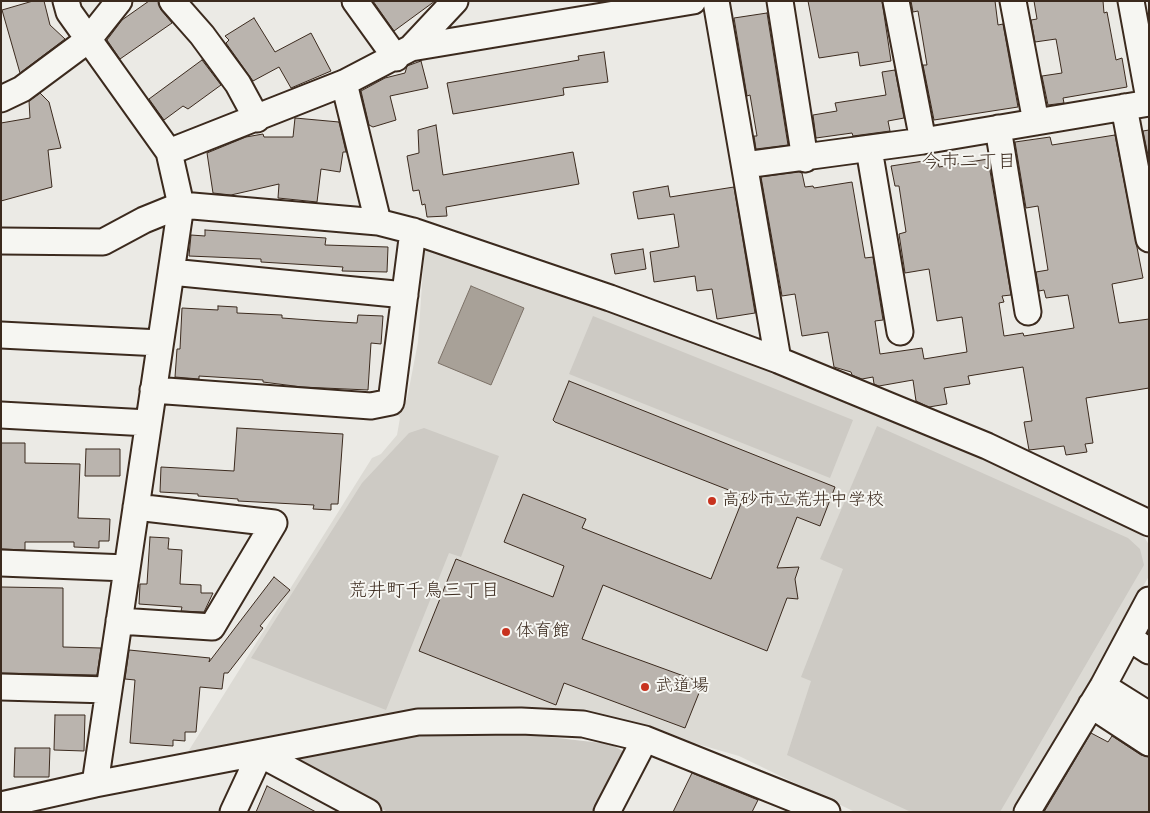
<!DOCTYPE html>
<meta charset="utf-8">
<style>
body{margin:0}
#map{position:relative;width:1150px;height:813px;overflow:hidden;background:#ebeae5;font-family:"Architects Daughter",sans-serif}
canvas{display:block}
.frame{position:absolute;inset:0;border:2px solid #3b2a1e;pointer-events:none}
</style>
<div id="map">
<canvas width="1150" height="813"></canvas>
<div class="frame"></div>
</div>
<script>
const ctx = document.querySelector('canvas').getContext('2d');
ctx.lineJoin = 'round';
function fillPath(path, color) {
  ctx.fillStyle = color;
  ctx.fill(path, 'evenodd');
}
function shape(rows) {
  const path = new Path2D();
  for (const r of rows) {
    path.moveTo(r[0], r[1]);
    for (let i = 2; i < r.length; i += 2) path.lineTo(r[i], r[i + 1]);
  }
  return path;
}
function stroke(path, color, width, dash) {
  ctx.strokeStyle = color;
  ctx.lineWidth = width;
  ctx.lineCap = dash ? 'butt' : 'round';
  ctx.setLineDash(dash || []);
  ctx.stroke(path);
}
function label(font, color, halo, rows, align = 'center') {
  ctx.font = font + ' "Architects Daughter","Klee One",sans-serif';
  ctx.lineWidth = 4;
  ctx.setLineDash([]);
  ctx.textBaseline = 'middle';
  ctx.strokeStyle = halo;
  ctx.fillStyle = color;
  for (const [text, x, y, turn = 0] of rows) {
    ctx.save();
    ctx.translate(x, y);
    ctx.rotate((+turn || 0) * Math.PI / 180);
    ctx.textAlign = isNaN(turn) ? turn : align;
    if (halo) ctx.strokeText(text, 0, 0);
    ctx.fillText(text, 0, 0);
    ctx.restore();
  }
}
const built = shape([
 [425,242,905,422,1139,528,1149,545,1149,576,1015,812,855,812,739,756,614,720,493,710,431,709,358,718,186,755,372,458,381,454,397,435,400,418,397,413,407,399,418,342]
]);
const green = shape([
 [593,316,853,420,830,478,569,374],
 [877,426,1128,538,1140,549,1144,565,1000,812,911,812,787,755,811,681,801,677,843,569,820,559],
 [424,428,499,456,461,557,449,553,386,710,251,658,362,483,409,433],
 [413,732,514,733,610,744,623,751,593,812,388,812,293,765,295,755]
]);
const water = shape([
 [471,286,524,308,491,385,438,363,471,286]
]);
const building = shape([
 [33,1,44,1,50,25,65,39,20,73,2,10,33,1],
 [149,1,158,1,161,10,172,23,120,59,107,40,122,20,149,1],
 [373,1,435,1,394,31,373,1],
 [808,1,882,1,891,61,860,66,858,52,819,58,808,1],
 [911,1,995,1,998,25,1003,24,1018,107,934,120,923,65,927,65,918,11,913,12,911,1],
 [1034,1,1103,1,1104,13,1107,12,1116,60,1122,58,1127,87,1063,98,1064,103,1048,105,1042,76,1062,73,1056,39,1035,42,1031,20,1037,19,1034,1],
 [767,13,788,145,756,149,754,136,757,136,750,95,747,96,734,18,767,13],
 [254,18,275,52,311,33,331,71,291,88,279,67,253,81,226,43,229,40,225,36,254,18],
 [604,52,608,82,563,88,564,95,453,114,447,83,579,60,578,56,604,52],
 [202,60,221,85,188,109,183,106,164,120,149,99,202,60],
 [421,61,428,88,390,96,396,120,373,127,369,125,361,91,385,78,405,73,407,66,421,61],
 [895,70,904,118,888,121,890,131,853,136,852,133,816,138,813,115,837,111,835,103,886,95,882,72,895,70],
 [40,93,49,102,61,148,48,150,52,187,1,201,1,123,30,118,29,101,40,93],
 [295,118,339,122,346,152,343,152,340,172,321,169,317,202,278,198,279,184,231,195,213,193,207,153,246,137,263,134,264,137,293,137,295,118],
 [436,125,443,175,573,152,579,184,446,207,447,216,427,217,425,204,422,205,419,190,413,191,407,156,419,153,418,130,436,125],
 [1149,130,1149,160,1143,131,1149,130],
 [1115,135,1143,278,1112,284,1119,323,1149,319,1149,388,1086,398,1093,443,1085,444,1087,452,1066,455,1064,446,1029,450,1024,422,1032,421,1023,367,968,376,970,384,944,388,947,404,929,407,916,401,913,380,879,386,874,384,873,377,862,379,852,375,851,372,834,367,828,332,802,336,795,294,782,296,761,177,799,172,802,173,805,187,813,186,814,188,852,182,865,258,873,257,883,320,875,321,880,354,922,348,924,359,967,352,962,317,937,321,929,269,905,273,899,234,906,232,899,186,895,186,891,166,937,159,939,167,988,159,1011,295,1002,296,1004,302,999,303,1004,336,1023,333,1024,336,1074,328,1068,295,1046,298,1044,290,1039,291,1036,272,1048,270,1038,206,1026,208,1015,142,1050,137,1052,145,1115,135],
 [668,186,670,197,734,187,755,313,717,319,712,289,697,291,695,276,654,282,650,252,679,247,674,214,638,219,633,192,668,186],
 [205,230,326,238,325,245,388,247,387,272,342,271,343,267,261,262,261,259,189,256,191,235,205,236,205,230],
 [643,249,646,269,615,274,611,254,643,249],
 [218,306,237,307,237,313,282,315,282,318,323,321,357,323,358,315,383,316,381,344,371,343,368,390,302,387,263,382,263,380,199,376,199,379,175,377,177,349,180,349,182,308,218,310,218,306],
 [569,381,835,487,820,526,797,517,777,568,799,567,795,579,798,599,787,598,767,651,603,585,582,639,703,683,685,728,564,683,556,705,419,651,456,559,553,597,564,566,504,542,523,494,586,519,582,528,711,579,744,496,555,422,553,420,569,381],
 [237,428,343,434,338,504,331,504,331,510,313,509,314,505,238,501,238,499,198,496,198,494,160,492,161,467,234,471,237,428],
 [1,443,25,443,25,463,80,464,78,518,110,519,109,541,99,541,99,548,74,547,74,542,25,542,25,550,1,549,1,443],
 [86,449,120,449,120,476,85,476,86,449],
 [150,537,169,538,168,549,182,550,180,584,201,585,201,593,213,593,204,612,181,611,182,607,139,604,140,584,147,584,150,537],
 [274,577,290,590,260,626,263,628,228,673,224,673,222,689,200,687,196,732,185,732,185,741,173,740,173,746,130,743,135,680,125,679,129,650,210,658,209,662,274,577],
 [1,587,63,588,63,647,101,648,97,675,1,673,1,587],
 [55,715,85,715,84,751,54,750,55,715],
 [1091,733,1108,742,1112,736,1141,755,1149,757,1149,812,1044,812,1091,733],
 [15,748,50,748,49,777,14,777,15,748],
 [692,773,758,800,752,812,673,812,692,773],
 [267,786,316,812,256,812,267,786]
]);
const minor = shape([
 [66,1,69,12,169,152,181,205,95,784],
 [172,1,202,35,238,84,257,119],
 [355,1,396,58],
 [716,1,778,360],
 [780,1,805,159],
 [896,1,923,141],
 [1013,1,1036,122],
 [1131,1,1149,99],
 [411,48,455,1],
 [344,83,378,222],
 [1,99,22,89,88,40,119,1],
 [1124,107,1149,239],
 [998,128,1028,312],
 [869,149,900,332],
 [169,152,344,83,411,48,693,1],
 [745,165,923,141,1149,103],
 [1,241,103,242,144,220,181,205,378,222,413,231,610,298,778,360,987,446,1149,523],
 [171,272,405,295],
 [1,335,160,343],
 [153,390,371,406,391,402,413,231],
 [1,415,148,423],
 [1,563,127,568],
 [119,621,212,627,274,523,136,507],
 [1129,638,1149,651],
 [1103,686,1149,715],
 [1,687,109,690],
 [1091,705,1149,743],
 [1,805,95,784,418,722,521,721,583,724,645,739,827,812],
 [233,812,260,754,368,812],
 [607,812,645,739],
 [1027,812,1103,686,1149,600]
]);
const markers = [
 [712,501,5,"#c8321e"],
 [506,632,5,"#c8321e"],
 [645,687,5,"#c8321e"]
];
const poiNames = [
 ["高砂市立荒井中学校",722,501],
 ["体育館",516,632],
 ["武道場",655,687]
];
const neighbourhoodNames = [
 ["今市二丁目",969,163],
 ["荒井町千鳥三丁目",424,592]
];
fillPath(built, '#dcdad4');
fillPath(green, '#cdcac4');
fillPath(water, '#a8a198');
stroke(water, '#7c7167', 1);
fillPath(building, '#bab4ae');
stroke(building, '#3b2a1e', 1);
stroke(minor, '#3b2a1e', 29);
stroke(minor, '#f6f6f2', 25);
for (const [x, y, r, color] of markers) {
  const dot = new Path2D();
  dot.arc(x, y, r, 0, 2 * Math.PI);
  ctx.fillStyle = color;
  ctx.fill(dot);
  stroke(dot, '#f6f6f2', 2);
}
label('18px', '#3b2a1e', '#f6f6f2', poiNames, 'left');
label('19px', '#3b2a1e', '#f6f6f2', neighbourhoodNames);
</script>
